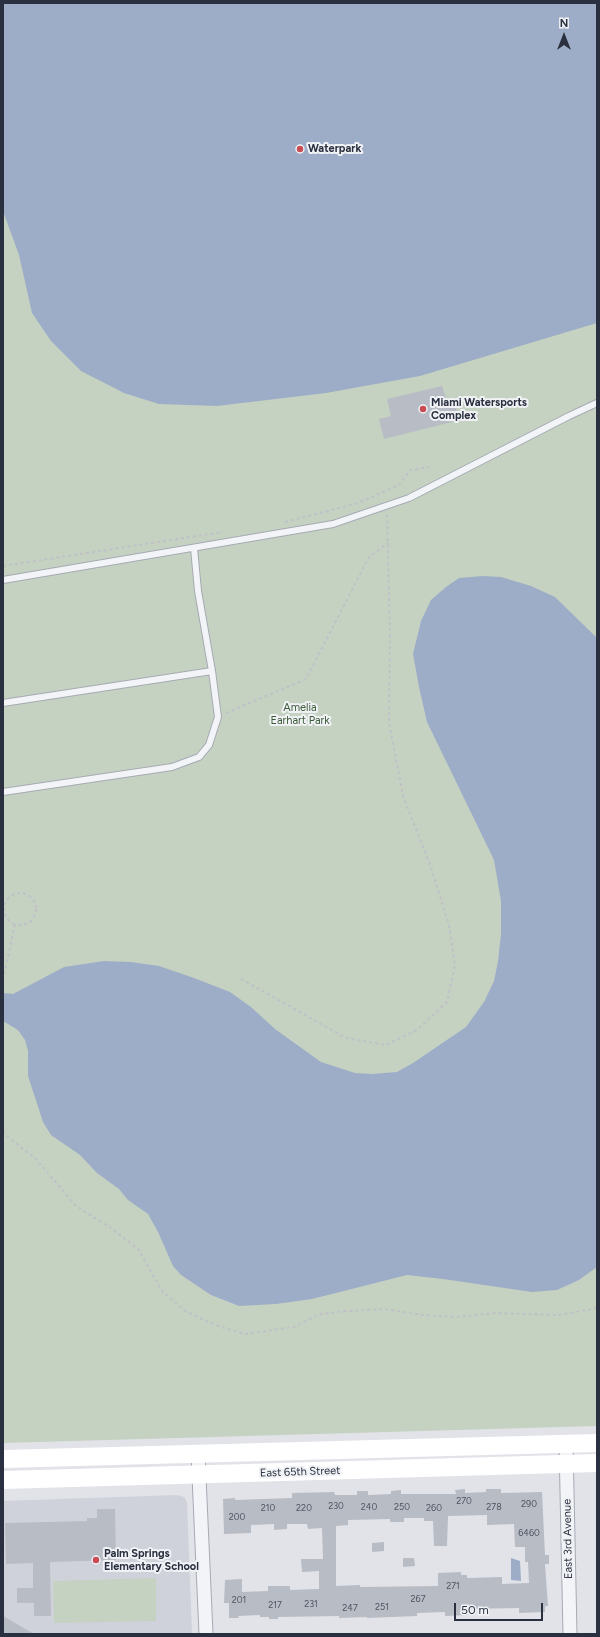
<!DOCTYPE html>
<style>
body{margin:0}
#map{position:relative;width:600px;height:1637px;overflow:hidden;background:#e1e3e9;font-family:Figtree,sans-serif}
canvas{display:block}
.frame{position:absolute;inset:0;border:4px solid #2a303f;pointer-events:none}
.north{position:absolute;left:544px;top:16px;width:40px;height:40px;-webkit-text-stroke:3px #f0f2f6;paint-order:stroke;rotate:0deg;font-size:11px;font-weight:700;line-height:16px;text-align:center;color:#2a303f}
.north::after{content:'';display:block;margin:auto;width:14px;height:18px;background:#2a303f;clip-path:polygon(50% 0,100% 100%,50% 72%,0 100%)}
.scale{position:absolute;left:454px;top:1603px;width:89px;height:18px;box-sizing:border-box;border:2px solid #2a303f;border-top:0;padding-left:5px;font-size:12px;line-height:14px;white-space:nowrap;color:#2a303f;-webkit-text-stroke:3px #f0f2f6;paint-order:stroke}
</style>
<div id="map">
<canvas width="600" height="1637"></canvas>
<div class="frame"></div>
<div class="north">N</div>
<div class="scale">50 m</div>
</div>
<script>
const ctx = document.querySelector('canvas').getContext('2d');
ctx.lineJoin = 'round';
function fillPath(path, color) {
  ctx.fillStyle = color;
  ctx.fill(path, 'evenodd');
}
function shape(rows) {
  const path = new Path2D();
  for (const r of rows) {
    if (r.length === 3) {
      path.moveTo(r[0] + r[2], r[1]);
      path.arc(r[0], r[1], r[2], 0, 2 * Math.PI);
      continue;
    }
    path.moveTo(r[0], r[1]);
    for (let i = 2; i < r.length; i += 2) path.lineTo(r[i], r[i + 1]);
  }
  return path;
}
function stroke(path, color, width, dash) {
  ctx.strokeStyle = color;
  ctx.lineWidth = width;
  ctx.lineCap = dash ? 'butt' : 'round';
  ctx.setLineDash(dash || []);
  ctx.stroke(path);
}
function label(font, color, halo, rows, align = 'center') {
  ctx.font = font + ' Figtree,sans-serif';
  ctx.lineWidth = 4;
  ctx.setLineDash([]);
  ctx.textBaseline = 'middle';
  ctx.strokeStyle = halo;
  ctx.fillStyle = color;
  for (const [text, x, y, turn = 0] of rows) {
    ctx.save();
    ctx.translate(x, y);
    ctx.rotate((+turn || 0) * Math.PI / 180);
    ctx.textAlign = isNaN(turn) ? turn : align;
    if (halo) ctx.strokeText(text, 0, 0);
    ctx.fillText(text, 0, 0);
    ctx.restore();
  }
}
const built = shape([
 [177,1495,184,1497,187,1502,192,1634,3,1634,3,1501]
]);
const green = shape([
 [3,3,597,3,597,1426,3,1443],
 [156,1578,156,1621,54,1623,53,1581]
]);
const water = shape([
 [3,3,597,3,597,323,420,376,326,393,217,406,159,404,124,393,81,371,51,341,32,313,19,255,3,211],
 [483,576,501,577,531,586,555,597,597,638,597,1020,596,1027,597,1047,597,1267,579,1280,557,1290,532,1292,443,1279,407,1275,312,1299,276,1304,239,1306,211,1295,181,1275,173,1266,158,1232,148,1214,128,1200,119,1189,97,1173,80,1155,51,1135,43,1122,28,1076,28,1051,25,1040,18,1030,3,1021,3,993,13,994,64,967,104,961,131,962,159,966,194,978,230,992,251,1007,275,1029,321,1062,355,1073,372,1074,397,1072,413,1063,466,1027,484,1002,494,981,498,961,501,934,501,901,494,860,427,722,419,687,413,654,421,621,431,600,446,587,459,578],
 [511,1558,520,1561,521,1581,511,1580]
]);
const building = shape([
 [442,386,447,402,454,401,460,420,384,439,379,419,391,416,387,399],
 [465,1489,465,1493,486,1492,486,1489,501,1489,501,1493,542,1492,545,1555,549,1555,549,1564,545,1564,548,1606,545,1606,545,1612,519,1613,519,1608,468,1609,468,1615,445,1616,445,1612,417,1613,417,1616,367,1618,367,1617,339,1618,339,1616,278,1617,278,1619,269,1619,269,1617,260,1617,260,1615,238,1616,239,1618,229,1618,229,1603,224,1603,225,1580,242,1579,242,1592,268,1591,268,1586,290,1586,290,1590,319,1589,319,1571,302,1572,301,1559,323,1559,322,1528,308,1529,307,1524,287,1524,287,1529,274,1530,274,1524,251,1525,251,1533,224,1534,223,1499,235,1498,235,1500,292,1498,292,1493,334,1492,335,1495,357,1495,357,1491,368,1491,368,1495,391,1494,391,1491,401,1490,401,1494,456,1494,455,1490],
 [487,1515,487,1525,514,1524,515,1547,525,1547,525,1562,528,1562,529,1583,502,1584,502,1577,467,1578,467,1575,461,1575,461,1572,438,1573,438,1586,360,1587,360,1585,336,1586,336,1526,348,1525,348,1520,390,1519,390,1522,404,1522,404,1518,424,1518,424,1521,433,1521,434,1546,447,1546,448,1516],
 [97,1509,115,1509,116,1560,50,1562,51,1616,34,1616,34,1603,17,1603,17,1588,33,1588,33,1563,6,1564,5,1523,87,1521,87,1518,97,1518],
 [384,1542,384,1551,372,1552,372,1543],
 [403,1558,414,1558,415,1566,403,1567],
 [3,1616,34,1634,3,1634]
]);
const path = shape([
 [285,522,358,503,399,485,410,470,429,467],
 [3,566,223,532],
 [226,713,306,679,369,557,388,543],
 [20,909,16],
 [241,979,346,1038,386,1045,417,1030,447,1002,455,965,449,925,431,867,403,796,389,722,390,632,387,515],
 [3,980,15,924],
 [3,1131,8,1137,36,1159,76,1206,111,1228,138,1249,162,1291,185,1311,218,1326,245,1334,294,1327,320,1314,347,1311,385,1309,422,1315,456,1317,496,1313,559,1315,597,1308]
]);
const service = shape([
 [3,580,333,524,409,498,569,416,597,403],
 [3,703,212,671],
 [3,792,172,767,199,757,209,745,218,717,212,671,198,591,194,548]
]);
const minor = shape([
 [566,1444,570,1634],
 [198,1454,206,1634]
]);
const secondary = shape([
 [3,1459,597,1443],
 [3,1480,597,1463]
]);
const markers = [
 [300,149,4,"#c74d52"],
 [423,409,4,"#c74d52"],
 [96,1560,4,"#c74d52"]
];
const numberNames = [
 ["270",464,1501],
 ["290",529,1504],
 ["230",336,1506],
 ["240",369,1507],
 ["250",402,1507],
 ["278",494,1507],
 ["210",268,1508],
 ["220",304,1508],
 ["260",434,1508],
 ["200",237,1517],
 ["6460",529,1533],
 ["271",453,1586],
 ["267",418,1599],
 ["201",239,1600],
 ["231",311,1604],
 ["217",275,1605],
 ["251",382,1607],
 ["247",350,1608]
];
const poiNames = [
 ["Waterpark",308,149],
 ["Miami Watersports",431,403],
 ["Complex",431,416],
 ["Palm Springs",104,1554],
 ["Elementary School",104,1567]
];
const parkNames = [
 ["Amelia",300,708],
 ["Earhart Park",300,721]
];
const streetNames = [
 ["East 65th Street",300,1472,-2],
 ["East 3rd Avenue",568,1539,-91]
];
fillPath(built, '#cfd2da');
fillPath(green, '#c5d2c2');
fillPath(water, '#9eadc7');
fillPath(building, '#b8bcc5');
stroke(service, '#a6aab3', 8);
stroke(minor, '#a6aab3', 15);
stroke(path, '#bfc1c7', 2, [3, 3]);
stroke(service, '#f3f4f7', 6);
stroke(minor, '#f3f4f7', 13);
stroke(secondary, '#fff', 18);
for (const [x, y, r, color] of markers) {
  const dot = new Path2D();
  dot.arc(x, y, r, 0, 2 * Math.PI);
  ctx.fillStyle = color;
  ctx.fill(dot);
  stroke(dot, '#f0f2f6', 1.5);
}
label('9px', '#4e5360', null, numberNames);
label('bold 11px', '#2a303f', '#f0f2f6', poiNames, 'left');
label('11px', '#3b5a38', '#f0f2f6', parkNames);
label('11px', '#2a303f', '#f0f2f6', streetNames);
</script>
